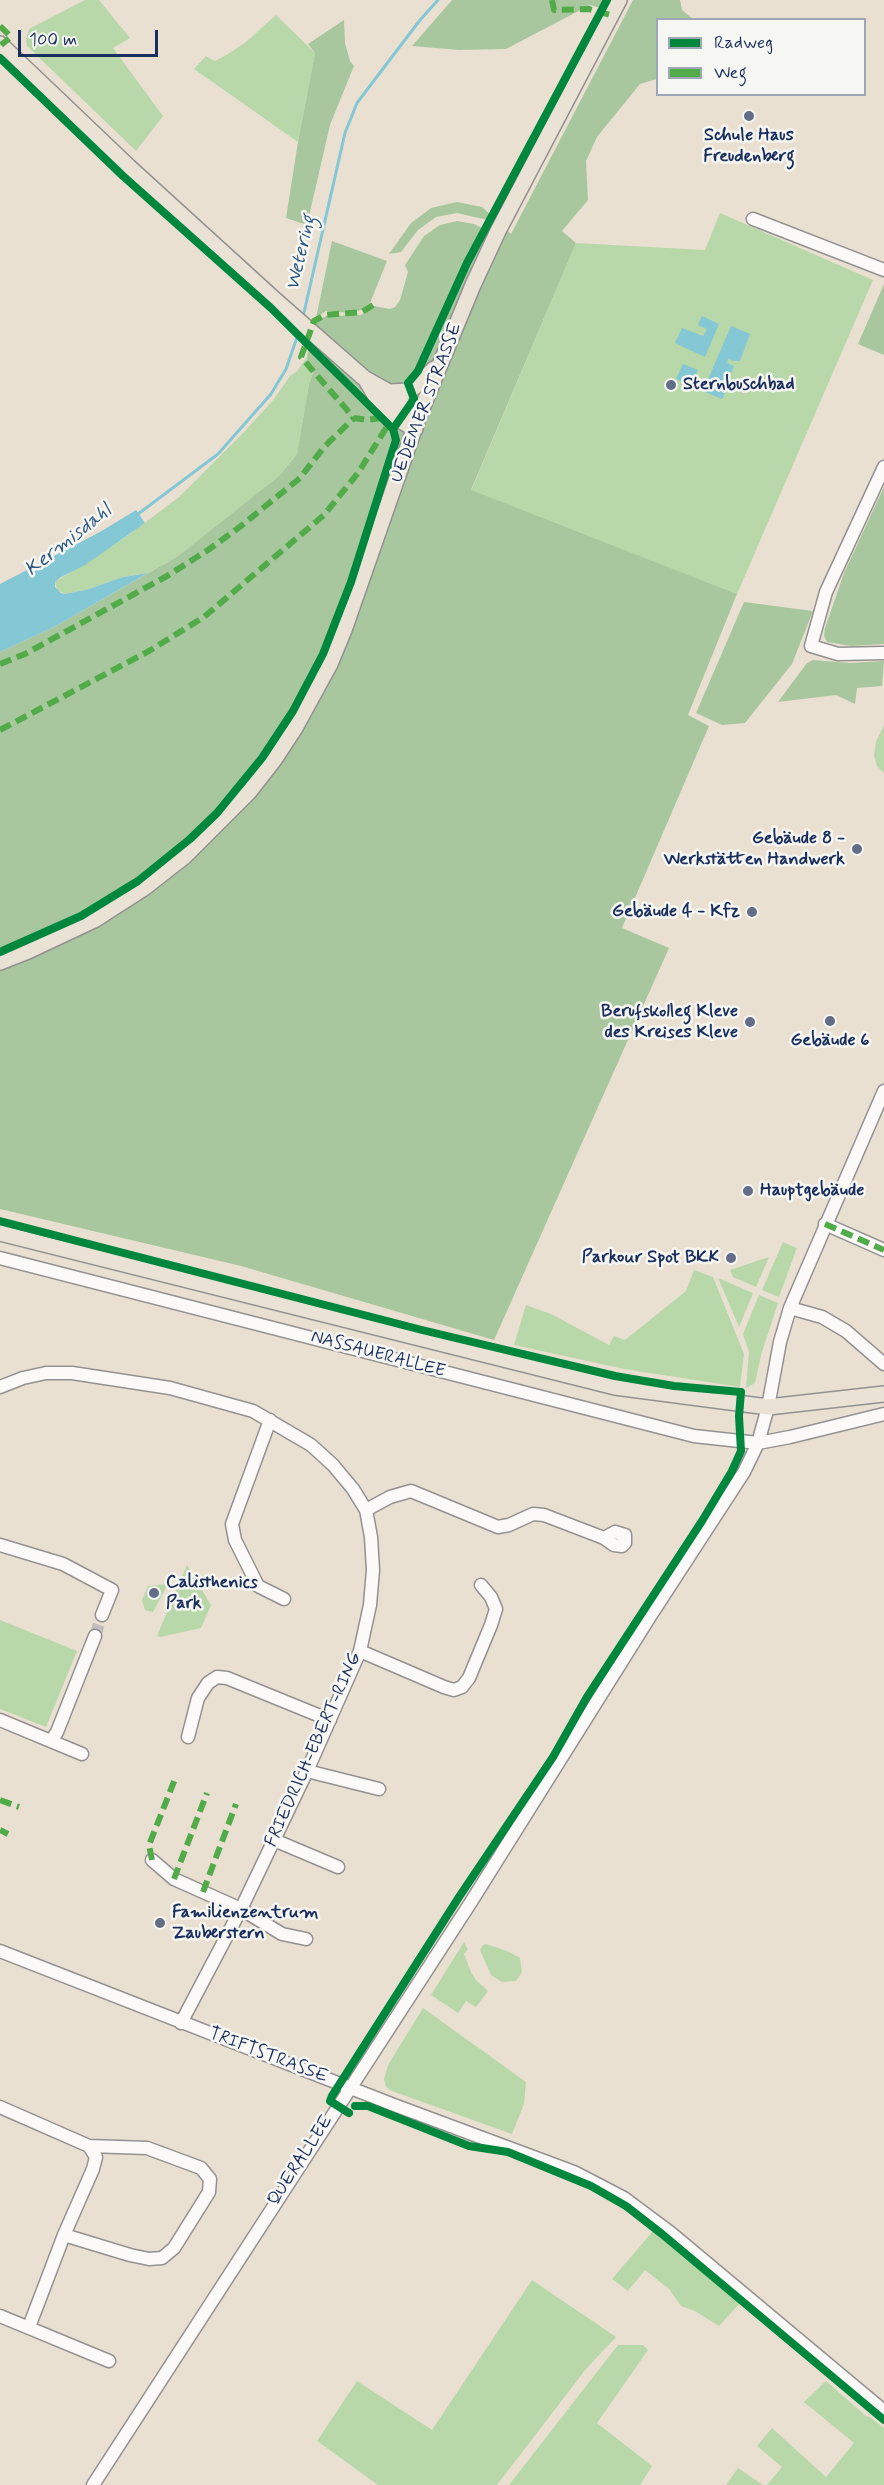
<!DOCTYPE html>
<meta charset="utf-8">
<style>
body{margin:0}
#map{position:relative;width:884px;height:2485px;overflow:hidden;background:#eae0d2;font-family:Mynerve,sans-serif}
canvas{display:block}
.legend{position:absolute;left:656px;top:18px;width:210px;height:78px;box-sizing:border-box;background:#f6f6f2;border:2px solid #9ea6b7;margin:0;padding:8px 10px;list-style:none;font-size:18px;color:#1b2f5e}
.legend li{display:flex;align-items:center;gap:12px;height:30px}
.legend b{width:30px;border:2px solid #9ea6b7}
.scale{position:absolute;left:18px;top:30px;width:140px;height:27px;box-sizing:border-box;border:3px solid #1b2f5e;border-top:0;padding-left:8px;font-size:18px;line-height:21px;white-space:nowrap;color:#1b2f5e;-webkit-text-stroke:4px #f6f6f2;paint-order:stroke}
</style>
<div id="map">
<canvas width="884" height="2485"></canvas>
<ul class="legend">
<li><b style="height:8px;background:#00873e"></b>Radweg</li>
<li><b style="height:8px;background:#52ab49"></b>Weg</li>
</ul>
<div class="scale">100 m</div>
</div>
<script>
const ctx = document.querySelector('canvas').getContext('2d');
ctx.lineJoin = 'round';
function fillPath(path, color) {
  ctx.fillStyle = color;
  ctx.fill(path, 'evenodd');
}
function shape(rows) {
  const path = new Path2D();
  for (const r of rows) {
    path.moveTo(r[0], r[1]);
    for (let i = 2; i < r.length; i += 2) path.lineTo(r[i], r[i + 1]);
  }
  return path;
}
function stroke(path, color, width, dash) {
  ctx.strokeStyle = color;
  ctx.lineWidth = width;
  ctx.lineCap = dash ? 'butt' : 'round';
  ctx.setLineDash(dash || []);
  ctx.stroke(path);
}
function label(font, color, halo, rows, align = 'center') {
  ctx.font = font + ' Mynerve,sans-serif';
  ctx.lineWidth = 5;
  ctx.setLineDash([]);
  ctx.textBaseline = 'middle';
  ctx.strokeStyle = halo;
  ctx.fillStyle = color;
  for (const [text, x, y, turn = 0] of rows) {
    ctx.save();
    ctx.translate(x, y);
    ctx.rotate((+turn || 0) * Math.PI / 180);
    ctx.textAlign = isNaN(turn) ? turn : align;
    if (halo) ctx.strokeText(text, 0, 0);
    ctx.fillText(text, 0, 0);
    ctx.restore();
  }
}
const green = shape([
 [85,0,99,0,130,38,113,48,163,116,136,151,27,46,26,38,29,29],
 [276,15,315,53,298,142,194,69,206,56,215,61,228,54,246,42],
 [720,213,873,280,737,594,471,491,576,243,705,250],
 [307,357,313,373,309,384,297,454,279,476,178,556,148,573,123,577,89,589,65,594,57,590,55,582,127,536,179,497,244,432,274,399,290,376,297,371],
 [884,725,884,773,877,766,874,756,876,742],
 [783,1242,797,1248,779,1297,762,1290],
 [769,1257,756,1287,733,1277,730,1270],
 [694,1270,713,1277,744,1354,740,1387,624,1369,514,1345,526,1305,551,1314,609,1345,614,1336,625,1340,686,1291],
 [718,1278,753,1293,739,1327],
 [759,1295,778,1303,761,1355,755,1383,746,1388,749,1352,743,1334],
 [187,1565,211,1605,201,1628,160,1637,157,1636],
 [168,1584,153,1612,145,1610,142,1600,148,1586],
 [0,1620,77,1651,46,1727,0,1709],
 [464,1942,468,1949,464,1954,471,1972,476,1980,488,1991,476,2007,466,2001,458,2013,431,1995],
 [486,1944,507,1951,520,1958,522,1972,516,1981,502,1982,491,1975,480,1950,483,1945],
 [423,2008,526,2082,524,2104,512,2134,392,2091,386,2087,384,2079,388,2065],
 [653,2231,740,2303,719,2326,695,2311,681,2306,669,2289,645,2270,628,2291,612,2279],
 [532,2280,616,2337,586,2369,497,2485,378,2485,317,2441,357,2381,432,2430],
 [618,2345,643,2345,648,2350,597,2423,652,2466,640,2485,509,2485],
 [826,2381,866,2416,870,2417,884,2428,884,2485,767,2485,782,2467,757,2446,772,2428,826,2477,854,2443,804,2402],
 [738,2468,763,2485,726,2485]
]);
const forest = shape([
 [452,0,613,0,608,10,590,5,506,49,459,50,412,46],
 [633,0,680,0,682,10,693,19,658,20,657,79,640,84,597,137,586,161,588,200,562,231,576,243,471,490,737,594,688,715,709,726,622,928,669,948,494,1340,241,1266,0,1209,0,652,56,626,178,556,279,476,297,454,309,384,313,373,307,357,315,322,326,316,361,315,374,306,390,309,395,307,400,300,408,272,405,265,424,236,440,225,457,221,474,224,484,229,490,235,496,222,457,213,436,217,418,230,401,252,389,254,411,223,431,208,457,202,482,207,511,234],
 [344,20,345,43,350,61,354,66,330,125,307,225,286,218,298,142,315,53,308,44],
 [332,241,387,261,370,303,361,310,350,313,326,311,316,318],
 [884,284,884,355,858,344],
 [884,487,884,644,851,646,827,642,824,636,825,628,844,573],
 [744,602,813,611,792,664,745,723,722,725,696,713],
 [813,660,850,663,884,661,882,686,857,688,855,704,836,695,778,702,807,663]
]);
const water = shape([
 [702,316,719,324,705,357,675,343,682,328,703,336,707,329,698,325],
 [731,326,750,334,740,361,732,361,729,358,727,363,734,366,723,392,725,393,722,399,703,391],
 [683,364,698,370,692,386,676,379],
 [136,510,145,523,85,565,61,577,55,582,55,587,61,593,65,594,89,589,123,577,148,573,56,626,0,652,0,584,100,532]
]);
const stream = shape([
 [303,317,345,133,357,103,420,20,438,0],
 [138,514,218,454,271,394,286,369,300,329]
]);
const minorTunnel = shape([
 [95,1636,102,1615]
]);
const minor = shape([
 [753,219,884,270],
 [884,467,826,592,811,646,838,654,884,653],
 [825,1224,884,1250],
 [0,1258,694,1436,758,1443,790,1437,884,1414],
 [790,1308,822,1317,846,1331,884,1364],
 [0,1387,23,1378,46,1373,72,1373,170,1388,253,1411,311,1445,333,1465,353,1489,366,1510,371,1537,373,1570,370,1605,360,1651,307,1771,241,1909,181,2023],
 [270,1420,232,1524,235,1540,258,1586,284,1599],
 [366,1510,390,1497,411,1491,498,1527,509,1525,533,1514,544,1515,604,1538],
 [615,1532,625,1535,625,1543,622,1546,614,1545,604,1538,615,1532],
 [0,1545,63,1564,112,1590,102,1615],
 [360,1651,444,1687,454,1690,462,1687,469,1678,491,1625,496,1609,491,1597,481,1585],
 [0,1720,82,1754],
 [188,1737,198,1698,208,1683,217,1677,227,1678,330,1720],
 [51,1741,57,1732,95,1636],
 [307,1771,379,1789],
 [274,1840,338,1867],
 [152,1860,174,1879,241,1909,282,1934,306,1939],
 [0,1951,394,2105,574,2172,624,2198,671,2233,884,2411],
 [0,2107,89,2146],
 [0,2316,109,2361],
 [29,2327,64,2235,130,2255,149,2259,162,2258,174,2248,209,2192,210,2179,201,2168,147,2148,89,2146,96,2157,93,2169,64,2235],
 [93,2485,471,1902,649,1618,744,1472,758,1443,768,1407,780,1342,790,1308,884,1091]
]);
const major = shape([
 [0,44,129,167,274,299,364,378,389,392,418,418],
 [366,380,376,397,399,420,415,429],
 [389,392,410,391,434,369],
 [0,962,28,951,96,919,144,888,185,856,249,792,274,760,295,728,330,664,344,630,418,418,473,285,498,231,619,0],
 [0,1233,615,1387,768,1407,884,1394]
]);
const quiet = shape([
 [552,0,554,10,589,9,610,15],
 [0,26,11,37,1,45],
 [373,305,362,312,325,315,314,321,301,357,354,418,367,420,382,418],
 [0,664,25,654,167,576,208,550,241,526,300,478,324,447,354,418],
 [0,730,149,651,204,617,324,515,358,473,388,425],
 [825,1224,884,1250],
 [0,1800,19,1807],
 [0,1830,8,1834],
 [152,1860,149,1845,175,1779],
 [174,1879,207,1793],
 [203,1892,236,1804]
]);
const cycleway = shape([
 [0,58,123,176,271,308,393,429,396,440,351,582,323,654,293,711,262,758,217,813,190,839,138,881,81,916,0,952],
 [393,429,414,399,408,383,418,371,467,263,607,0],
 [0,1221,422,1330,615,1376,674,1386,741,1392,739,1416,741,1451,732,1471,702,1521,587,1697,553,1757,459,1897,332,2096,330,2101,349,2113],
 [355,2106,368,2106,469,2146,508,2152,591,2186,626,2206,662,2234,884,2420]
]);
const markers = [
 [749,116,6,"#636d87"],
 [671,385,6,"#636d87"],
 [857,849,6,"#636d87"],
 [752,912,6,"#636d87"],
 [830,1021,6,"#636d87"],
 [750,1022,6,"#636d87"],
 [748,1191,6,"#636d87"],
 [731,1258,6,"#636d87"],
 [154,1593,6,"#636d87"],
 [160,1923,6,"#636d87"]
];
const poiNames = [
 ["Schule Haus",749,136,"center"],
 ["Freudenberg",749,157,"center"],
 ["Sternbuschbad",683,385],
 ["Gebäude 8 -",845,839,"right"],
 ["Werkstätten Handwerk",845,860,"right"],
 ["Gebäude 4 - Kfz",740,912,"right"],
 ["Berufskolleg Kleve",738,1012,"right"],
 ["des Kreises Kleve",738,1033,"right"],
 ["Gebäude 6",830,1041,"center"],
 ["Hauptgebäude",760,1191],
 ["Parkour Spot BKK",719,1258,"right"],
 ["Calisthenics",166,1583],
 ["Park",166,1604],
 ["Familienzentrum",172,1913],
 ["Zauberstern",172,1934]
];
const streetNames = [
 ["UEDEMER STRASSE",427,403,-69],
 ["NASSAUERALLEE",378,1355,15],
 ["FRIEDRICH-EBERT-RING",314,1750,-66],
 ["TRIFTSTRASSE",268,2056,21],
 ["QUERALLEE",301,2161,-57]
];
const waterNames = [
 ["Wetering",302,253,-77],
 ["Kermisdahl",69,541,-38]
];
fillPath(green, '#b8d8aa');
fillPath(forest, '#a9c79f');
fillPath(water, '#84c7d5');
stroke(stream, '#84c7d5', 3);
stroke(minorTunnel, '#c1bdbb', 12, [12, 6]);
stroke(minor, '#939192', 15);
stroke(major, '#939192', 18);
stroke(minor, '#fcfaf8', 12);
stroke(major, '#e9e2d5', 15);
stroke(quiet, '#52ab49', 6, [12, 6]);
stroke(cycleway, '#00873e', 8);
for (const [x, y, r, color] of markers) {
  const dot = new Path2D();
  dot.arc(x, y, r, 0, 2 * Math.PI);
  ctx.fillStyle = color;
  ctx.fill(dot);
  stroke(dot, '#f6f6f2', 2);
}
label('bold 18px', '#1b2f5e', '#f6f6f2', poiNames, 'left');
label('18px', '#1b2f5e', '#f6f6f2', streetNames);
label('italic 20px', '#2d5982', '#f6f6f2', waterNames);
</script>
